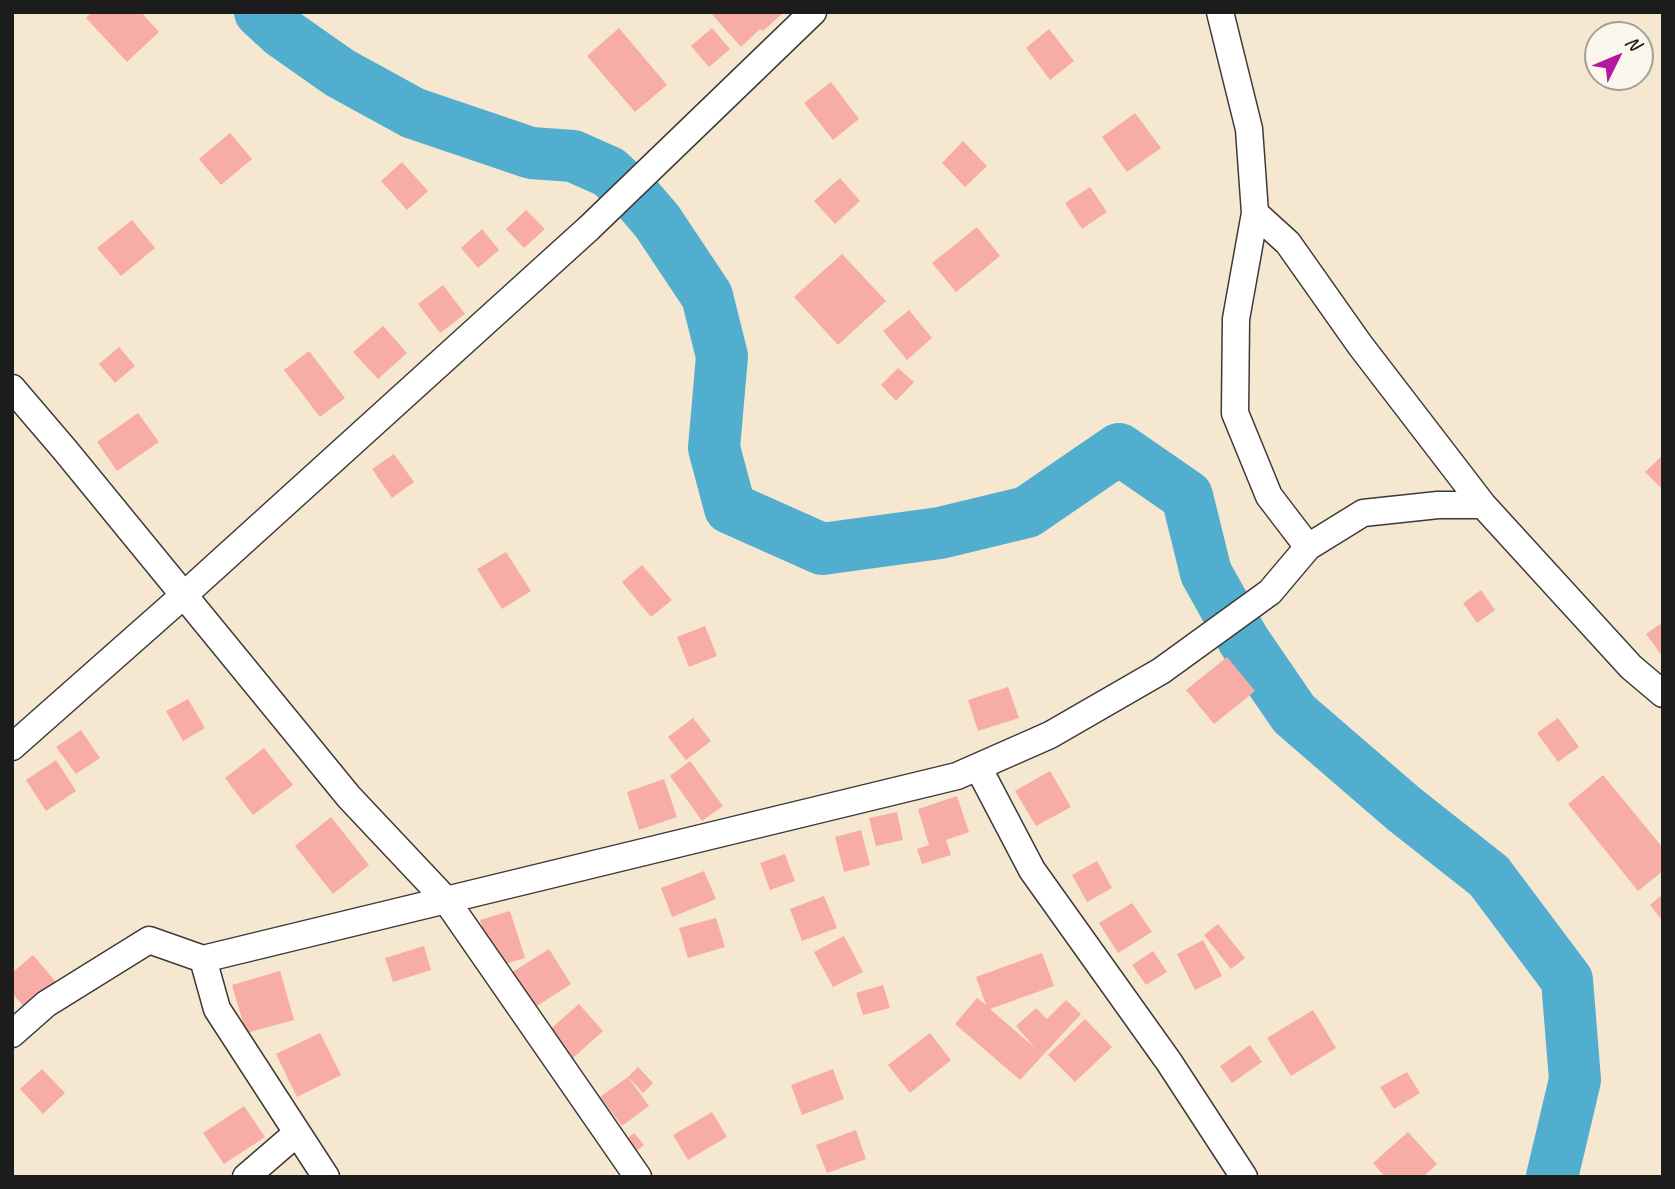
<!DOCTYPE html>
<style>
body{margin:0}
#map{position:relative;width:1675px;height:1189px;overflow:hidden;background:#f6e7d1;font-family:Caveat,sans-serif}
canvas{display:block}
.frame{position:absolute;inset:0;border:14px solid #1c1c1c;pointer-events:none}
.north{position:absolute;left:1584px;top:21px;width:70px;height:70px;box-sizing:border-box;background:#fbf7ec;border:2px solid #a29f99;border-radius:50%;rotate:47deg;font-size:19px;font-weight:700;line-height:28px;text-align:center;color:#1c1c1c}
.north::after{content:'';display:block;margin:auto;width:24px;height:32px;background:#b5179e;clip-path:polygon(50% 0,100% 100%,50% 72%,0 100%)}
</style>
<div id="map">
<canvas width="1675" height="1189"></canvas>
<div class="frame"></div>
<div class="north">N</div>
</div>
<script>
const ctx = document.querySelector('canvas').getContext('2d');
ctx.lineJoin = 'round';
function shape(rows) {
  const path = new Path2D();
  for (const r of rows) {
    path.moveTo(r[0], r[1]);
    for (let i = 2; i < r.length; i += 2) path.lineTo(r[i], r[i + 1]);
  }
  return path;
}
function stroke(path, color, width, dash) {
  ctx.strokeStyle = color;
  ctx.lineWidth = width;
  ctx.lineCap = dash ? 'butt' : 'round';
  ctx.setLineDash(dash || []);
  ctx.stroke(path);
}
function fillPath(path, color) {
  ctx.fillStyle = color;
  ctx.fill(path, 'evenodd');
}
const river = shape([
 [260,12,283,33,340,73,413,113,531,153,573,156,609,172,638,199,657,221,707,296,722,356,714,448,730,508,822,549,940,533,1027,512,1119,449,1187,496,1206,573,1244,641,1294,714,1404,809,1489,876,1567,980,1575,1080,1552,1177]
]);
const building = shape([
 [92,12,141,12,159,32,127,62,86,18],
 [710,12,784,12,763,31,760,29,741,47],
 [619,28,667,85,635,112,587,56],
 [712,28,730,49,709,67,691,46],
 [1049,29,1074,61,1050,80,1026,48],
 [831,82,859,119,833,140,804,103],
 [1135,113,1161,148,1127,172,1102,137],
 [230,133,252,159,221,185,199,159],
 [963,141,987,166,965,187,942,163],
 [402,162,428,191,407,210,381,181],
 [840,178,860,201,835,224,814,201],
 [1090,187,1107,212,1082,229,1065,203],
 [526,210,545,229,524,248,506,229],
 [132,220,155,248,121,276,97,248],
 [977,227,1000,256,956,292,932,263],
 [482,229,499,250,478,268,461,248],
 [842,254,886,301,838,345,794,297],
 [443,285,465,314,440,333,418,304],
 [909,310,932,338,907,360,883,331],
 [383,326,407,353,378,379,353,352],
 [119,347,135,366,115,383,99,364],
 [309,351,345,398,320,417,284,370],
 [898,368,914,382,896,401,881,385],
 [138,413,159,442,117,471,97,442],
 [394,454,414,482,392,498,372,469],
 [1663,455,1663,490,1645,472],
 [506,552,531,591,502,609,477,569],
 [642,565,672,600,651,617,622,582],
 [1481,590,1495,610,1477,623,1463,603],
 [1663,622,1663,657,1646,634],
 [705,626,717,656,689,667,677,637],
 [1227,657,1255,691,1214,724,1186,690],
 [1008,687,1019,718,978,731,968,700],
 [188,699,205,728,183,741,166,711],
 [693,718,711,741,686,760,668,737],
 [1558,718,1579,747,1558,762,1537,733],
 [81,730,100,758,76,774,56,747],
 [264,748,293,785,253,815,225,778],
 [56,760,76,791,46,811,26,780],
 [690,761,723,806,702,821,670,776],
 [1050,771,1071,807,1036,826,1015,791],
 [1603,775,1663,848,1663,871,1638,891,1568,804],
 [664,779,677,817,639,830,627,792],
 [957,796,969,832,946,840,951,855,922,864,917,849,929,845,918,809],
 [897,812,903,840,876,846,869,818],
 [331,817,369,865,333,894,295,846],
 [861,830,870,865,844,872,835,837],
 [785,854,795,881,770,890,760,863],
 [1097,861,1112,888,1087,902,1072,875],
 [704,871,716,899,672,917,661,888],
 [1663,894,1663,921,1650,905],
 [824,896,837,928,802,941,790,909],
 [1132,903,1152,932,1118,953,1099,923],
 [510,911,525,958,495,967,480,920],
 [716,918,725,947,688,958,679,928],
 [1218,924,1245,958,1231,969,1204,935],
 [844,936,863,972,833,987,814,952],
 [1203,940,1222,976,1195,990,1177,954],
 [424,946,431,970,393,982,385,958],
 [549,949,571,984,534,1008,511,973],
 [1153,951,1167,972,1146,985,1132,965],
 [1042,953,1054,986,990,1009,1035,1048,1016,1026,1036,1008,1047,1019,1066,1000,1081,1014,1020,1080,955,1024,977,998,986,1005,976,977],
 [33,955,56,982,25,1008,12,993,12,973],
 [280,971,294,1020,246,1033,232,985],
 [883,985,890,1008,863,1015,856,993],
 [579,1004,603,1031,572,1059,547,1032],
 [1313,1010,1336,1048,1291,1076,1267,1038],
 [1085,1019,1112,1047,1075,1082,1048,1055],
 [320,1033,341,1075,297,1097,276,1054],
 [930,1033,951,1060,910,1093,888,1065],
 [1250,1045,1262,1062,1232,1083,1220,1066],
 [638,1067,653,1083,643,1093,628,1077],
 [42,1069,65,1093,43,1114,20,1089],
 [833,1069,844,1099,802,1115,791,1085],
 [1407,1072,1420,1093,1394,1109,1380,1087],
 [628,1077,649,1106,622,1126,600,1097],
 [244,1106,265,1137,224,1164,203,1133],
 [712,1112,727,1137,688,1160,673,1135],
 [856,1130,866,1159,827,1173,816,1145],
 [1408,1132,1437,1164,1423,1177,1385,1177,1373,1163],
 [634,1133,644,1145,634,1153,624,1141]
]);
const minor = shape([
 [1220,12,1249,129,1255,213,1236,319,1235,413,1269,496,1308,547],
 [1255,213,1288,243,1360,345,1483,505,1631,667,1663,694],
 [12,388,65,450,349,797,446,900,638,1177],
 [12,747,184,595,589,228,813,12],
 [978,767,1032,870,1169,1062,1244,1177],
 [203,959,217,1009,326,1177],
 [12,1034,46,1004,149,940,203,959,957,776,1050,735,1161,671,1270,592,1308,547,1363,513,1438,505,1483,505],
 [246,1177,297,1133]
]);
stroke(river, '#51aecf', 52);
fillPath(building, '#f7ada5');
stroke(minor, '#3d3a37', 29);
stroke(minor, '#fff', 26);
</script>
